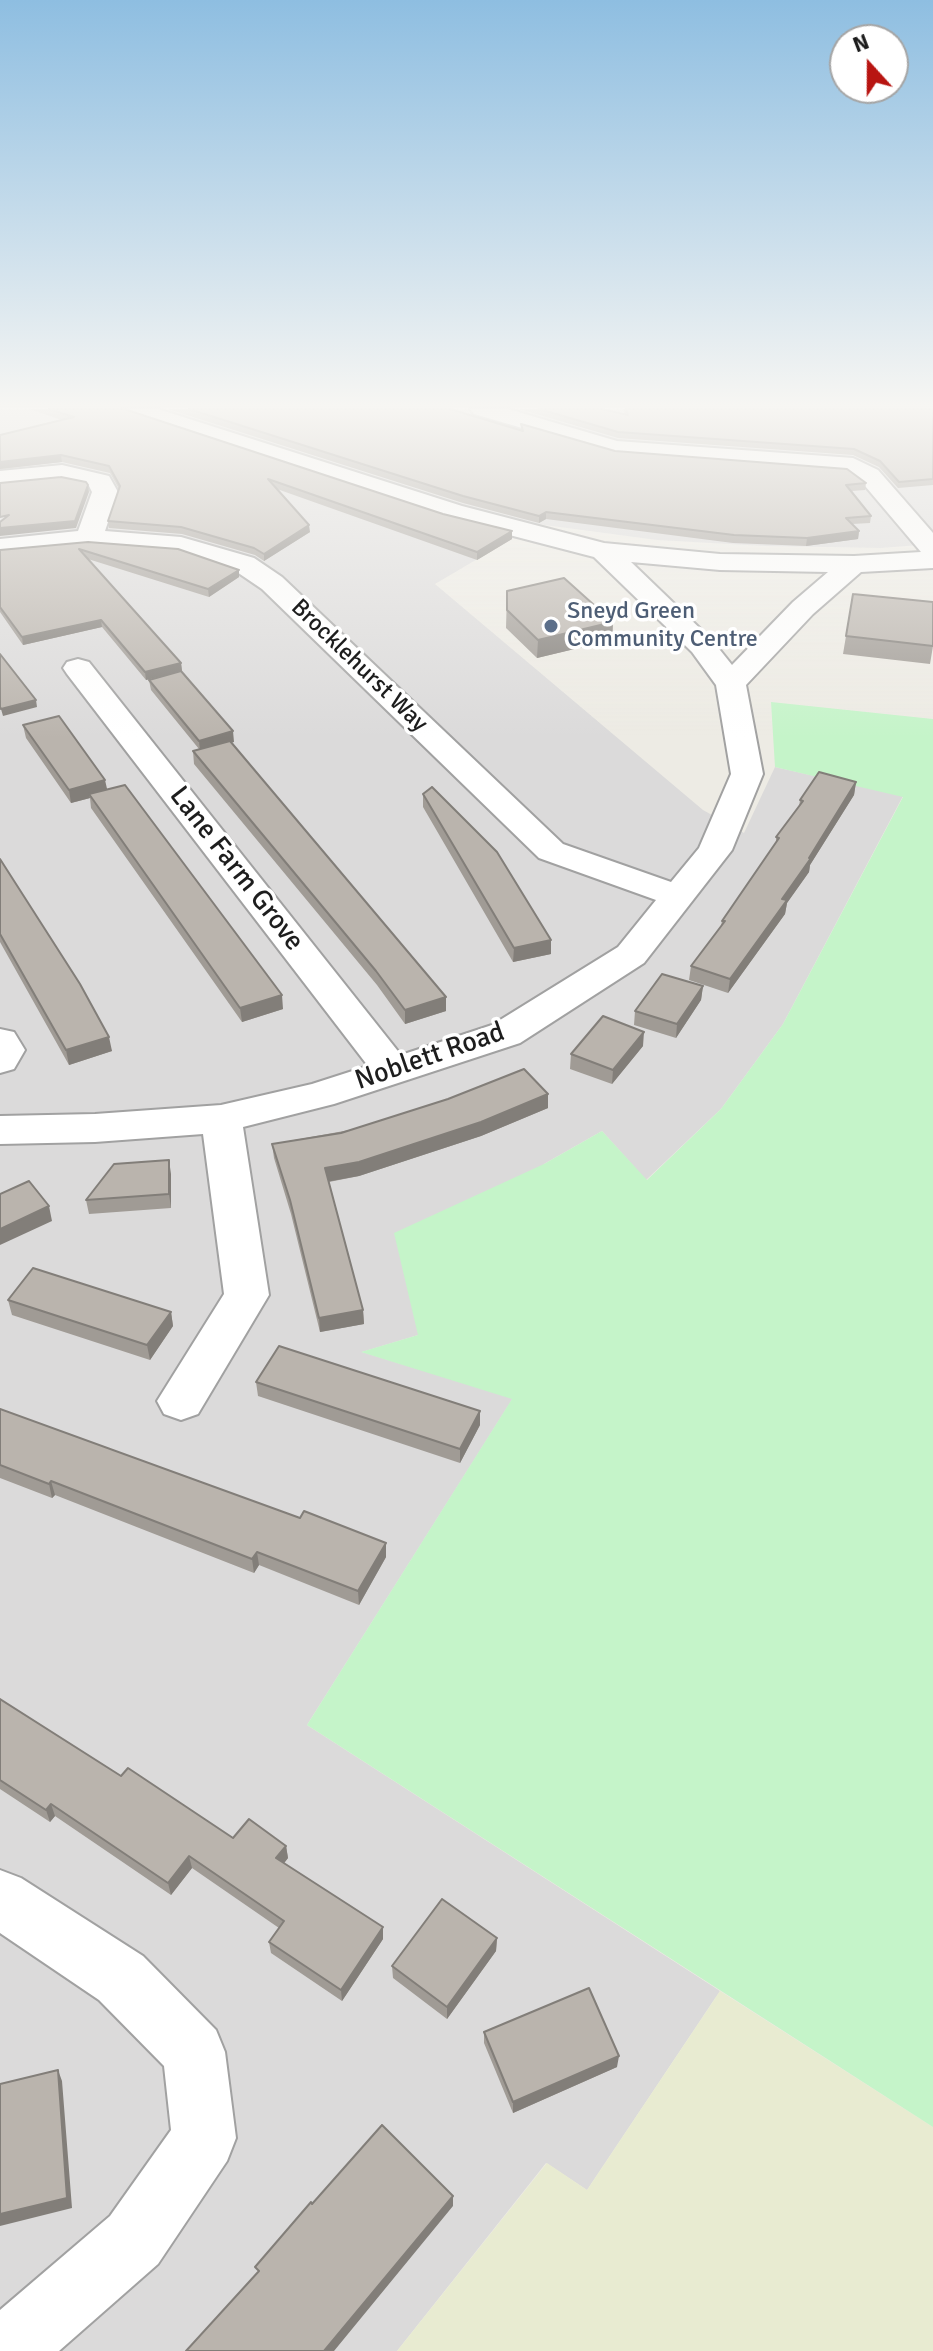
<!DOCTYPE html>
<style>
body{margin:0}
#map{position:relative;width:933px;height:2351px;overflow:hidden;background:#edebe4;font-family:Signika,sans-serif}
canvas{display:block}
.north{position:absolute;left:829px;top:24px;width:80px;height:80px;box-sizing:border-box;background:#fff;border:2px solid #a5a5a5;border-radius:50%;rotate:339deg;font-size:22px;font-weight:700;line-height:32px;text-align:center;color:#1d1d1d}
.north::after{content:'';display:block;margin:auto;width:28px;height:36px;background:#b81512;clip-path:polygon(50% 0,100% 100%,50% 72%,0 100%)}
</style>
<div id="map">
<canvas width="933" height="2351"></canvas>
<div class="north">N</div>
</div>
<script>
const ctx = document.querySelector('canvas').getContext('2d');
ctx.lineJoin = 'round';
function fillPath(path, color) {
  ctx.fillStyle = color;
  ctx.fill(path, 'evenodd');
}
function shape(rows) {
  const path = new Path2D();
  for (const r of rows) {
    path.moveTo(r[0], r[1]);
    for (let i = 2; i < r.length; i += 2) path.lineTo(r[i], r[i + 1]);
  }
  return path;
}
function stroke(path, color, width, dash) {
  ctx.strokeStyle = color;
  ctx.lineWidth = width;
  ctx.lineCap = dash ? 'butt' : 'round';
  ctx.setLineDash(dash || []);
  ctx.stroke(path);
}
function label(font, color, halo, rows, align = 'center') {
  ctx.font = font + ' Signika,sans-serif';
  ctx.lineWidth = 7;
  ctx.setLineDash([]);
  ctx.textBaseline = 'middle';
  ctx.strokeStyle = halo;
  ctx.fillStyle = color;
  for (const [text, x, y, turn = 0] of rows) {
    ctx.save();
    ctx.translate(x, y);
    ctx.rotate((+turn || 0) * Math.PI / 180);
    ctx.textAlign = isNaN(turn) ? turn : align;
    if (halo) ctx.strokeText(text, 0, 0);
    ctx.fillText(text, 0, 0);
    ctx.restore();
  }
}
const residential = shape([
 [0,409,933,409,933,544,881,548,765,546,657,540,537,524,435,584,703,810,744,833,775,767,903,796,783,1024,721,1109,646,1180,602,1131,544,1164,418,1335,362,1352,513,1398,307,1725,720,1991,587,2190,546,2163,397,2351,0,2351]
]);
const farmland = shape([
 [720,1991,933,2127,933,2351,397,2351,547,2163,587,2190]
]);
const park = shape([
 [771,702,933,719,933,2127,307,1725,512,1399,361,1352,418,1335,394,1233,544,1164,602,1131,647,1180,721,1109,783,1024,903,797,775,767]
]);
const minor = shape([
 [122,409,158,409,462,506,604,543,720,554,854,556,921,552,860,480,847,473,615,455,474,414,470,409,508,409,617,441,853,458,878,470,933,533,933,568,861,572,813,614,746,685,763,774,732,850,644,963,520,1043,334,1104,243,1127,269,1295,198,1414,181,1420,164,1414,157,1401,224,1294,203,1134,95,1142,0,1144,0,1116,95,1114,221,1105,312,1084,368,1066,67,674,63,668,67,662,78,659,89,662,401,1055,492,1025,618,947,656,900,539,858,262,589,234,570,179,553,89,546,0,555,0,539,78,531,92,492,89,486,62,481,0,487,0,471,62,465,109,476,118,492,105,531,181,537,254,558,282,577,563,844,671,882,699,848,731,774,716,685,692,652,594,557,444,518,126,414,122,409],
 [631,562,720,570,828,572,793,602,732,665,712,640,631,562],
 [0,1029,14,1032,25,1050,14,1069,0,1073,0,1029],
 [0,1870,21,1878,143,1956,216,2030,225,2052,236,2138,227,2161,158,2264,59,2351,0,2351,0,2310,110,2216,171,2130,164,2066,99,2000,0,1933,0,1870]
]);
const wall = shape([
 [29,409,124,409,443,514,512,531,512,539,477,560,277,489,310,532,264,561,255,555,182,534,109,528,108,521,119,489,110,473,62,462,0,469,0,435,62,420],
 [168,409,450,409,521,430,521,424,615,451,866,483,865,490,852,491,871,516,870,523,852,524,859,531,858,539,806,546,733,543,546,519,539,523,463,503],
 [519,409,601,409,625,415,623,409,933,409,933,485,898,488,879,467,853,455,618,438],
 [88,542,239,577,209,597,88,559,181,663,182,671,146,680,102,627,23,645,0,612,0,550],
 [507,591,613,622,612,640,537,658,506,628],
 [853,594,933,646,930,664,843,654],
 [149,680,234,742,231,742,446,1011,405,1024,377,985,194,764,193,751,199,749,151,690],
 [23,725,107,789,283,1009,242,1022,91,808,90,798,71,803,26,738],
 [856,782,854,795,810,865,809,872,787,903,785,914,728,993,689,980,691,966,721,926,722,921,776,843,776,837,799,807,800,800],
 [423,794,551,954,513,962,423,807],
 [0,859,112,1051,69,1065,0,942],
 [703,986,701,1000,676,1038,634,1025,635,1011],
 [643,1046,612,1084,570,1069,571,1054],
 [548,1094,548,1108,481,1136,359,1176,329,1182,363,1310,364,1324,320,1332,291,1214,274,1158,272,1144],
 [171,1174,171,1208,89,1214,86,1200],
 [8,1300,171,1312,173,1326,150,1360,12,1315],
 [256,1382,480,1411,480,1425,460,1463,258,1396],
 [0,1409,300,1518,386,1543,386,1557,359,1605,259,1565,254,1573,55,1495,52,1498,0,1478],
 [0,1699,121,1776,233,1838,286,1846,288,1858,284,1863,383,1939,342,2001,271,1953,269,1942,279,1928,192,1868,171,1895,55,1816,50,1822,0,1789],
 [497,1938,496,1951,447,2019,393,1978,392,1966],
 [484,2032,617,2067,513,2113,484,2043]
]);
const shadedWall = shape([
 [61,455,62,462,0,469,0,462],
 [88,485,89,492,76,528,0,536,0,528],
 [546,512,546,519,539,523,539,516],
 [309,525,310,532,264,561,264,554],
 [512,531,512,539,477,560,477,552],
 [859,531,858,539,806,546,807,538],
 [239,570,239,577,209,597,208,589],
 [101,620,102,627,23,645,22,637],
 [613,622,612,640,537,658,538,640],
 [181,663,182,671,146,680,145,672],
 [36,700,37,707,3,716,1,709],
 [233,731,234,742,200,751,199,741],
 [105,780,108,793,89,794,90,798,71,803,69,790],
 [856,782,854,795,810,865,809,872,787,903,785,914,728,993,730,979],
 [551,940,551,954,513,962,514,948],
 [703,986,701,1000,676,1038,677,1024],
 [282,995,283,1009,242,1022,240,1008],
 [446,997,446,1011,405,1024,405,1010],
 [644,1032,643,1046,612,1084,613,1070],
 [109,1037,112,1051,69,1065,66,1050],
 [548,1094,548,1108,481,1136,359,1176,326,1182,325,1168],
 [169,1160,171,1174,171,1208,169,1194],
 [49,1206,52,1221,0,1245,0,1229],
 [363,1310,364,1324,320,1332,319,1318],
 [171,1312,173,1326,150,1360,147,1345],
 [480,1411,480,1425,460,1463,460,1449],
 [51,1481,55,1495,52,1498,49,1484],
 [386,1543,386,1557,359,1605,358,1591],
 [257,1552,259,1565,254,1573,252,1559],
 [51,1804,55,1816,50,1822,46,1810],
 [286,1846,288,1858,278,1871,276,1858],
 [189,1856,192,1868,171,1895,168,1883],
 [383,1927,383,1939,342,2001,341,1990],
 [497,1938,496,1951,447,2019,447,2007],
 [619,2056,617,2067,513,2113,513,2102],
 [58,2070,62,2081,72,2208,0,2226,0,2214],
 [453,2196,453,2206,334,2351,324,2351]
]);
const building = shape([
 [49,409,124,409,443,514,512,531,477,552,268,479,309,525,264,554,254,548,181,527,108,521,120,486,109,466,61,455,0,462,0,435,74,417,49,409],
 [189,409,450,409,523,431,521,424,615,451,847,469,866,483,846,485,871,516,846,518,859,531,807,538,734,535,546,512,539,516,463,496,189,409],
 [539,409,602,409,628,415,626,409,933,409,933,479,899,482,880,461,854,449,618,432,539,409],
 [61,477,86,482,88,485,75,521,0,528,0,522,9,515,0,517,0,483,61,477],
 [88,542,178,549,239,570,208,589,79,549,181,663,145,672,101,620,22,637,0,607,0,550,88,542],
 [564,578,613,622,538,640,507,610,507,591,564,578],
 [853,594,933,602,933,646,846,636,853,594],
 [0,654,36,700,1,709,0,707,0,654],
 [181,671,233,731,199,741,149,680,181,671],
 [59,716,105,780,69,790,23,725,59,716],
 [230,741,446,997,405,1010,376,971,193,751,230,741],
 [819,772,856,782,809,858,811,858,782,899,787,900,730,979,691,966,725,921,722,921,779,838,776,837,803,801,800,800,819,772],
 [125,785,282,995,240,1008,89,794,125,785],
 [432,787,497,852,551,940,514,948,423,794,432,787],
 [0,859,80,984,109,1037,66,1050,0,934,0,859],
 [662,974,703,986,677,1024,635,1011,662,974],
 [603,1016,644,1032,613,1070,571,1054,603,1016],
 [524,1069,548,1094,481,1122,359,1162,325,1168,363,1310,319,1318,290,1200,272,1144,341,1133,448,1099,524,1069],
 [169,1160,169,1194,86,1200,114,1164,169,1160],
 [29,1181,49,1206,0,1229,0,1194,29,1181],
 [33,1268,171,1312,147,1345,8,1300,33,1268],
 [279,1346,480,1411,460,1449,256,1382,279,1346],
 [0,1409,300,1518,304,1511,386,1543,358,1591,257,1552,252,1559,51,1481,49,1484,0,1465,0,1409],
 [0,1699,121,1776,128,1768,233,1838,249,1819,286,1846,276,1858,383,1927,341,1990,269,1942,284,1921,189,1856,168,1883,51,1804,46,1810,0,1780,0,1699],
 [442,1899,497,1938,447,2007,392,1966,442,1899],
 [589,1988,619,2056,513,2102,484,2032,589,1988],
 [58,2070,67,2198,0,2214,0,2084,58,2070],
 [382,2125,453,2196,324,2351,186,2351,259,2271,255,2267,311,2202,312,2204,382,2125]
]);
const markers = [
 [551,626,8,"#5c6f8a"]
];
const farServicenames = [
 ["Sneyd Green",567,612],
 ["Community Centre",567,640]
];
const farStreetnames = [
 ["Brocklehurst Way",359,666,44]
];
const streetNames = [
 ["Lane Farm Grove",236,869,52],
 ["Noblett Road",430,1057,-19]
];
fillPath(residential, '#dbdada');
fillPath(farmland, '#e8ebd1');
fillPath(park, '#c5f4c9');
stroke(minor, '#a1a1a1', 4);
fillPath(minor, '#fff');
fillPath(wall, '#a09b95');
fillPath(shadedWall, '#827e79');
fillPath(building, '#bab4ad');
stroke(building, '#827e79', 2);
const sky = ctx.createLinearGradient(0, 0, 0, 738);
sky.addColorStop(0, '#8ebee1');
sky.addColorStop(0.55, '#f7f6f3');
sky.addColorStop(1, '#f7f6f300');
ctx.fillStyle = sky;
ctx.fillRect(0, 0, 933, 738);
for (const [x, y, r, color] of markers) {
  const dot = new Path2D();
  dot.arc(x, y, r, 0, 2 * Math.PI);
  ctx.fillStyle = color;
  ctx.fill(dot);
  stroke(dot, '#fff', 3);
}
label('24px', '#4e5e75', '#fff', farServicenames, 'left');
label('24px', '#1d1d1d', '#fff', farStreetnames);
label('28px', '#1d1d1d', '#fff', streetNames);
</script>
